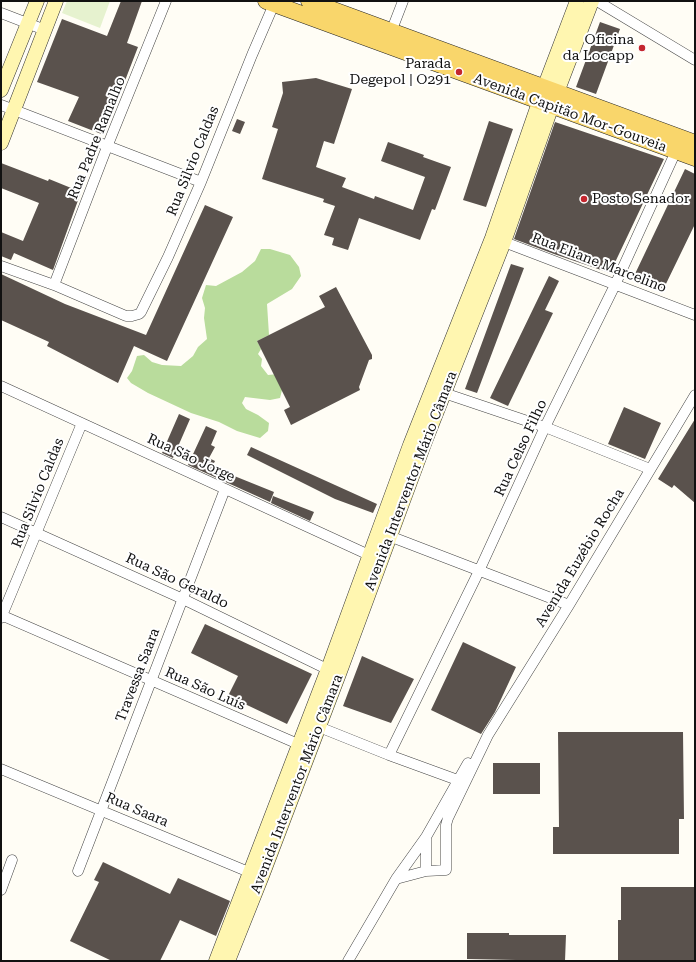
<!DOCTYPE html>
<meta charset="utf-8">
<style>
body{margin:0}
#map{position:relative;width:696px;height:962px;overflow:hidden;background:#fffdf5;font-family:"Roboto Serif",serif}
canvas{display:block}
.frame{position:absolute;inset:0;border:2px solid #111;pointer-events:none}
</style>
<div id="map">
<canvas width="696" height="962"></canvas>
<div class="frame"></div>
</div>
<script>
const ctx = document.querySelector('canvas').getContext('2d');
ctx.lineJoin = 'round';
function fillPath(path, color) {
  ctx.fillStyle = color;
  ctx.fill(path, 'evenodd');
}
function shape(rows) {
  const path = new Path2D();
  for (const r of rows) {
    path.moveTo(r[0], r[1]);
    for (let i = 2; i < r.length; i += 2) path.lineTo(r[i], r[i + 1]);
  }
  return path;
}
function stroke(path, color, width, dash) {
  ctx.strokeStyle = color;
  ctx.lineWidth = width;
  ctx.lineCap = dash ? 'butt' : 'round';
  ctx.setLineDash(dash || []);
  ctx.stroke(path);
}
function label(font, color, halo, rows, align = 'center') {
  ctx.font = font + ' "Roboto Serif",serif';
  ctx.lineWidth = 4;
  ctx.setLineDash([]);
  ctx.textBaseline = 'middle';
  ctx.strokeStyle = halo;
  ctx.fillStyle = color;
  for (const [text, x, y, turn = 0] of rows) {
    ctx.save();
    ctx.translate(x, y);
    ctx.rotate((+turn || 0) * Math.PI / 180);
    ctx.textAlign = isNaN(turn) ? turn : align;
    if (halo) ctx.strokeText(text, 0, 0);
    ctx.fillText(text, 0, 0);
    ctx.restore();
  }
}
const forest = shape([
 [261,249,270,249,290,255,299,267,301,276,292,289,267,304,269,335,257,341,261,349,258,354,262,359,261,366,268,375,279,374,283,386,280,398,270,400,245,397,242,403,246,409,258,415,269,423,268,431,260,438,237,431,219,422,191,413,148,393,131,383,127,378,132,371,137,356,144,355,152,362,162,365,181,366,193,356,198,347,207,339,204,318,205,308,202,298,206,285,216,286,242,272,255,261]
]);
const pitch = shape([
 [67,1,110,1,100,28,62,13]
]);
const building = shape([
 [121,1,142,1,127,43,138,47,104,135,68,121,79,97,37,82,62,19,107,36],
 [600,22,620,29,596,94,576,87],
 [316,78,352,89,334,144,324,141,316,167,346,178,342,187,374,199,375,196,413,210,425,177,381,161,388,142,424,155,423,157,451,167,435,210,432,209,420,240,359,218,348,250,332,245,334,238,324,235,335,206,323,202,324,199,262,179,278,129,272,127,283,93,282,82],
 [237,119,245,122,240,134,232,131],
 [489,121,513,129,486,207,463,200],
 [555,122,664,159,610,273,554,254,514,239],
 [1,163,48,181,49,179,81,192,53,270,14,253,11,260,1,256,1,232,23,241,39,203,1,188],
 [685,169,695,174,695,224,663,290,634,276],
 [205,205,233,217,167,361,134,346,118,383,47,346,49,342,1,320,1,274,65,304,146,335],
 [511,264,524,268,477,393,465,389],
 [549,276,559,281,545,310,553,313,508,406,490,398],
 [336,287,372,355,372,359,369,360,359,387,360,390,291,425,284,410,290,407,257,341,325,307,319,296],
 [624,407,661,423,645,459,608,444],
 [179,414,190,419,173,458,162,453],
 [695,419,695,503,674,485,672,488,658,479],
 [206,426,217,431,211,445,215,447,209,458,215,461,212,467,274,492,270,502,188,465],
 [251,447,377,504,373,513,335,499,247,455],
 [273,496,314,512,310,521,271,503],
 [205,624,312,674,287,724,228,696,238,676,191,653],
 [463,642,516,667,495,712,481,734,431,710],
 [362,656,414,679,391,723,343,706],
 [558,732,683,732,684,819,679,819,679,854,553,854,553,827,559,827],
 [493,763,540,763,540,794,493,794],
 [103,862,170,894,178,878,230,901,216,936,180,920,160,961,112,961,70,941,99,882,94,880],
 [621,887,695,887,695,961,618,961,618,920,621,920],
 [467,933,509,933,509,935,566,935,565,961,467,959]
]);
const street = shape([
 [597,1,695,60],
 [1,13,45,30],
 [391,32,403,1],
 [1,105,201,182],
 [499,240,695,315],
 [1,266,54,285,126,316,132,316,139,314,141,312,168,257,201,182,252,55,274,4],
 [54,285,107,147,166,1],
 [1,386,369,555],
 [438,391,545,427,650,469],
 [1,517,183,599,333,672],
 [384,534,569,605],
 [1,615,305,747],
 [1,618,82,423],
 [314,725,389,755,463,782],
 [389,755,479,571,545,427,615,285,676,151],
 [1,769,256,875],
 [426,837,426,871],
 [78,871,225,489],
 [396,879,426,871,446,870,446,825,448,818,488,735,569,605,695,395],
 [1,890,12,860],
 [348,961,396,879,426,837,468,763]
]);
const secondary = shape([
 [1,90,37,1],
 [1,143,56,1],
 [216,961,328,669,410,445,492,238,544,88,577,1],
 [228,961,262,876,339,674,426,439,504,242,554,100,592,1]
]);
const primary = shape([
 [266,1,695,158],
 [309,1,695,143]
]);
const markers = [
 [642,48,4,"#c4262e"],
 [459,72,4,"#c4262e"],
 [584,199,4,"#c4262e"]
];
const poiNames = [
 ["Oficina",634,40],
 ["da Locapp",634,56],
 ["Parada",451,64],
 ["Degepol | O291",451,80],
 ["Posto Senador",592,199,"left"]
];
const streetNames = [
 ["Avenida Capitão Mor-Gouveia",570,113,20],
 ["Rua Padre Ramalho",97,138,-68],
 ["Rua Silvio Caldas",193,161,-68],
 ["Rua Eliane Marcelino",599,263,21],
 ["Rua Celso Filho",521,448,-65],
 ["Rua São Jorge",191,458,25],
 ["Avenida Interventor Mário Câmara",411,481,-69],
 ["Rua Silvio Caldas",38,493,-68],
 ["Avenida Euzébio Rocha",580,558,-59],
 ["Rua São Geraldo",177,581,25],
 ["Travessa Saara",138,675,-69],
 ["Rua São Luís",205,689,24],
 ["Avenida Interventor Mário Câmara",297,784,-69],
 ["Rua Saara",137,810,23]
];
fillPath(forest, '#b9dc9c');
fillPath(pitch, '#e6f2cf');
fillPath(building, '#5a524d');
stroke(street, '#444', 11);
stroke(secondary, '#333', 15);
stroke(primary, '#222', 17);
stroke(street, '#fff', 10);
stroke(secondary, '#fff6b0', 14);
stroke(primary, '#f9d66b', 16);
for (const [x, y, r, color] of markers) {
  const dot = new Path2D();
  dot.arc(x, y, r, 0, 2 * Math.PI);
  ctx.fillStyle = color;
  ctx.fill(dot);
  stroke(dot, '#fff', 1.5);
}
label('14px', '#111', '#fff', poiNames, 'right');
label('14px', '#111', '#fff', streetNames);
</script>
